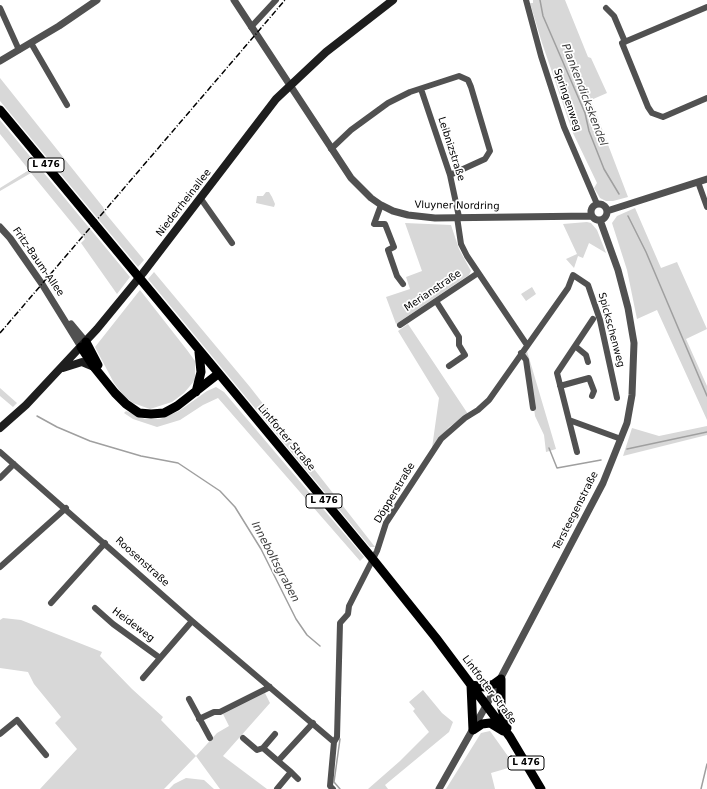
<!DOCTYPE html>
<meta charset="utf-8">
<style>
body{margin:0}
canvas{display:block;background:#fff}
</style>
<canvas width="707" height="789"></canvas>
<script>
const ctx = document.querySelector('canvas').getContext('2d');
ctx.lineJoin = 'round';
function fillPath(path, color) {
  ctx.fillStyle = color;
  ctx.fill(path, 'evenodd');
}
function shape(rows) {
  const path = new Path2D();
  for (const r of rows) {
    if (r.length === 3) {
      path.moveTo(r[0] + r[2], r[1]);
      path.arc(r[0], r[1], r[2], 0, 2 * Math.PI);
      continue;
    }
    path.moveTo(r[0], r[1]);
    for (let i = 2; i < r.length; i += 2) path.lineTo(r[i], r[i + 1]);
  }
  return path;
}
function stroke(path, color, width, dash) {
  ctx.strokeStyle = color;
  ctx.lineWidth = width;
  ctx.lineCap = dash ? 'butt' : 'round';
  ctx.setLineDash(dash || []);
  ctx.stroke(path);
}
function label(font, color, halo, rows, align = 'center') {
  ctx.font = font + ' "DejaVu Sans",sans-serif';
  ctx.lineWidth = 3.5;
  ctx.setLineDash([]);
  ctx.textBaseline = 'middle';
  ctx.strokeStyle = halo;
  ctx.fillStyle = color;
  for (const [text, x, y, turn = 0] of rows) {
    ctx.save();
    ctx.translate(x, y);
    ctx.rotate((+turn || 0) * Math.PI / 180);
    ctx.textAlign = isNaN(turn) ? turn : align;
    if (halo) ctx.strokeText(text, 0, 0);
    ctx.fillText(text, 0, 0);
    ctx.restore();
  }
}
const green = shape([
 [533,0,565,0,588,57,591,58,607,93,591,100,628,197,613,201,606,201,600,198,594,188,597,183,573,133,542,43,530,3,533,3],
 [0,78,103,207,106,214,144,260,138,267,0,101],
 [0,120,130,277,117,294,81,243,85,239,31,173,0,191,0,188,29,170,0,134],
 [266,192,269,192,272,197,275,204,274,207,256,203,257,196,263,196],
 [635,208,661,268,677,262,707,329,686,339,707,386,707,420,657,310,637,319,627,270,612,223,617,216],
 [587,222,591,223,597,230,606,253,589,243,583,258,578,256,574,268,566,259,577,254,563,224],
 [405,223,451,225,459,249,471,271,469,275,396,324,386,297,410,289,406,277,422,271],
 [154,272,250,387,375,547,370,547,148,279],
 [532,287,536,294,526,301,521,294],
 [140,290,187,350,195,361,195,380,184,393,172,402,150,409,133,403,124,396,114,383,95,347],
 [408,324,468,414,449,427,432,448,439,398,398,331],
 [527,351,556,449,546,452,544,435,535,416,533,400,525,355],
 [216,387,224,392,364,557,360,561,218,398,203,405,180,420,157,427,133,419,124,413,126,411,145,419,160,419,179,411,207,391],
 [0,388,17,403,13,407,0,396],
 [707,426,707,435,623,456,632,428,659,436],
 [3,618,21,620,102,652,100,656,132,689,163,717,161,720,196,756,217,733,229,726,223,714,265,693,270,703,223,756,267,789,220,789,196,756,164,789,40,789,77,749,55,723,61,717,34,684,28,672,0,668,0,620],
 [423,690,442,713,453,722,449,732,385,785,388,789,368,789,400,761,429,732,413,711,415,709,409,702],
 [490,731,515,766,491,773,495,789,446,789,481,733],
 [186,778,204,780,214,789,169,789,174,784]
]);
const stream = shape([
 [540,0,543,16,585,113,589,131,604,169,619,194],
 [628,216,646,252,707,396],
 [37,416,57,427,90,441,141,456,178,463,220,491,235,507,261,549,296,619,307,635,320,646],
 [549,448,557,468,601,460],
 [627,449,707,432],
 [340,789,334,782,340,739],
 [701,789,707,764]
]);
const minor = shape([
 [526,0,541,56,564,127,597,204],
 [707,7,622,43,648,107,652,113,663,117,707,98],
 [0,8,19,50],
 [606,8,614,16,625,42],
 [251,27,276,0],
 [31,43,67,105],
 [421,89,450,175,459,217],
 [331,149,351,130,388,103,410,92,459,76,468,80,471,87,490,151,485,159,450,175],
 [698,182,707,207],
 [201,199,232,243],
 [381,205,374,224,385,224,394,247,388,250,397,276,403,284],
 [457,217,461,244,467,256,527,345],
 [436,301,459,337,459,345,465,355,449,366],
 [400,325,478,273],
 [575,346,586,355,588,362],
 [521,353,526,360,533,408],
 [560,386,589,378,594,391,592,396],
 [569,420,621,439],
 [0,452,192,621,334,742],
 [577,452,557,373,593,319],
 [0,478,14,464],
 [0,567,66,508],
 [51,603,105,543],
 [95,608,113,624,160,658],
 [143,678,192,621],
 [189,699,210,738],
 [199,719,214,712,220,712,270,687],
 [0,734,17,720,46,755],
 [275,734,263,748,278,761],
 [243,738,257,750,263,748],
 [291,772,298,779],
 [277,789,291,772,278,761,313,723],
 [333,789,330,786,334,742,337,737,340,623,348,614,349,606,377,551,386,523,441,439,465,418,478,410,489,400,568,288,573,275,588,285,600,320,617,398]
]);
const tertiary = shape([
 [234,0,351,178,371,198,381,205,393,211,408,215,435,218,591,216],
 [0,61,59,26,97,0],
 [599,212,8],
 [607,211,707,179],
 [0,227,10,238,42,284,81,347],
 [71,324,86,342],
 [439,789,487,704,603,483,627,423,632,395,634,343,628,308,618,270,600,220]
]);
const secondary = shape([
 [63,368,82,362,94,367],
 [0,428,26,405,97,329,143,273,276,99,326,52,393,0]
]);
const primary = shape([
 [0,110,372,558,436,638,510,737,541,789],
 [86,342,98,365],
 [81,347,94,367,115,393,126,404,139,413,151,414,164,413,177,406,218,374],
 [196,392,201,372,199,352],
 [501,679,501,705,507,728],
 [471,685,473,730],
 [471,685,485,687,494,684,501,679],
 [473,730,482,724,490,723,503,731]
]);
const rail = shape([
 [0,333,285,0]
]);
const shields = [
 [46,165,36],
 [324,501,36],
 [526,763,36]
];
const shieldNames = [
 ["L 476",46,165],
 ["L 476",324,501],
 ["L 476",526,763]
];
const streetNames = [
 ["Springenweg",567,100,71],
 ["Leibnizstraße",451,149,72],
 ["Niederrheinallee",184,203,-52],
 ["Vluyner Nordring",457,206,1],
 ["Fritz-Baum-Allee",38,262,55],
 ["Merianstraße",433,291,-34],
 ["Spickschenweg",611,330,75],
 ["Lintforter Straße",286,438,50],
 ["Döpperstraße",395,493,-59],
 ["Tersteegenstraße",576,511,-63],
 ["Roosenstraße",142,562,42],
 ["Heideweg",133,625,37],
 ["Lintforter Straße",489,690,53]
];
const waterNames = [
 ["Plankendickskendel",584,95,69],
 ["Inneboltsgraben",275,562,62]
];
fillPath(green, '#d8d8d8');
stroke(stream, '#9f9f9f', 1.5);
stroke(minor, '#515151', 6);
stroke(tertiary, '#515151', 7);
stroke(secondary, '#1e1e1e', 8);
stroke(primary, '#000', 9);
stroke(rail, '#000', 1.5, [6, 2, 1, 2]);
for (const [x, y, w] of shields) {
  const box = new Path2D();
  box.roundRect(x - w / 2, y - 7, w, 14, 3);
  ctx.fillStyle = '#fff';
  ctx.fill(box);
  stroke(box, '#000', 1);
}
label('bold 9px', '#000', null, shieldNames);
label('10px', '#000', '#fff', streetNames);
label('italic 11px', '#404040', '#fff', waterNames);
</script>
